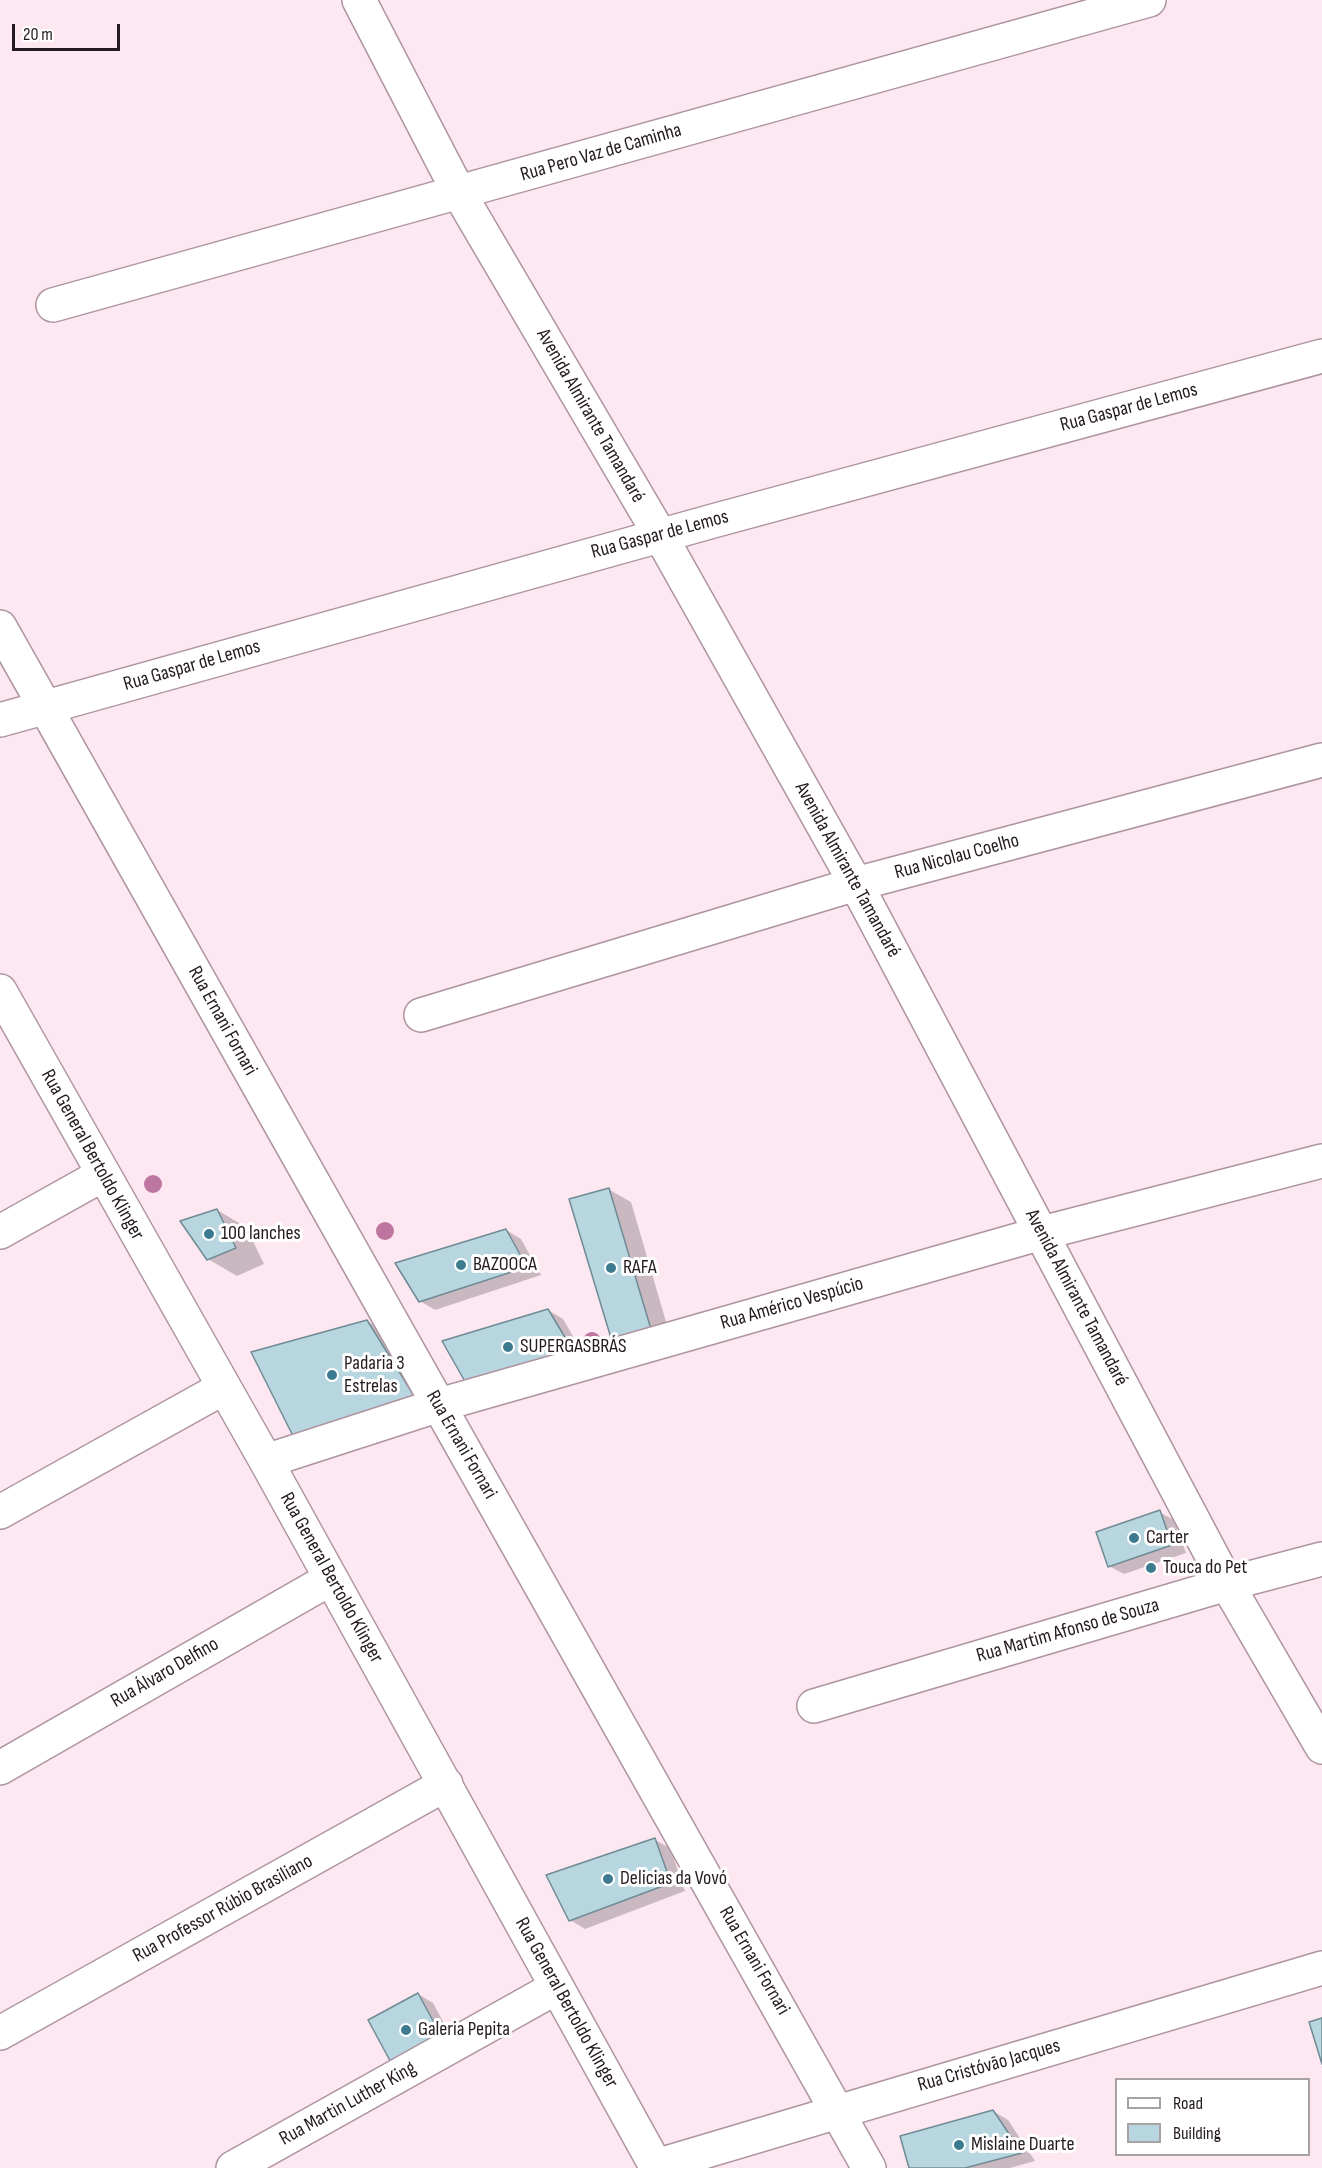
<!DOCTYPE html>
<meta charset="utf-8">
<style>
body{margin:0}
#map{position:relative;width:1322px;height:2168px;overflow:hidden;background:#fde7f1;font-family:"Sofia Sans Condensed",sans-serif}
canvas{display:block}
.legend{position:absolute;left:1115px;top:2078px;width:195px;height:78px;box-sizing:border-box;background:#fff;border:2px solid #a7a3a5;margin:0;padding:8px 10px;list-style:none;font-size:18px;color:#241a1f}
.legend li{display:flex;align-items:center;gap:12px;height:30px}
.legend b{width:30px;border:2px solid #a7a3a5}
.scale{position:absolute;left:12px;top:24px;width:108px;height:27px;box-sizing:border-box;border:3px solid #241a1f;border-top:0;padding-left:8px;font-size:18px;line-height:21px;white-space:nowrap;color:#241a1f;-webkit-text-stroke:4px #fff;paint-order:stroke}
</style>
<div id="map">
<canvas width="1322" height="2168"></canvas>
<ul class="legend">
<li><b style="height:8px;background:#fff"></b>Road</li>
<li><b style="height:16px;background:#b8d6e0"></b>Building</li>
</ul>
<div class="scale">20 m</div>
</div>
<script>
const ctx = document.querySelector('canvas').getContext('2d');
ctx.lineJoin = 'round';
function fillPath(path, color) {
  ctx.fillStyle = color;
  ctx.fill(path, 'evenodd');
}
function shape(rows) {
  const path = new Path2D();
  for (const r of rows) {
    path.moveTo(r[0], r[1]);
    for (let i = 2; i < r.length; i += 2) path.lineTo(r[i], r[i + 1]);
  }
  return path;
}
function stroke(path, color, width, dash) {
  ctx.strokeStyle = color;
  ctx.lineWidth = width;
  ctx.lineCap = dash ? 'butt' : 'round';
  ctx.setLineDash(dash || []);
  ctx.stroke(path);
}
function label(font, color, halo, rows, align = 'center') {
  ctx.font = font + ' "Sofia Sans Condensed",sans-serif';
  ctx.lineWidth = 6;
  ctx.setLineDash([]);
  ctx.textBaseline = 'middle';
  ctx.strokeStyle = halo;
  ctx.fillStyle = color;
  for (const [text, x, y, turn = 0] of rows) {
    ctx.save();
    ctx.translate(x, y);
    ctx.rotate((+turn || 0) * Math.PI / 180);
    ctx.textAlign = isNaN(turn) ? turn : align;
    if (halo) ctx.strokeText(text, 0, 0);
    ctx.fillText(text, 0, 0);
    ctx.restore();
  }
}
const shadow = shape([
 [608,1189,631,1202,674,1349,638,1360],
 [217,1210,246,1227,264,1264,237,1276,208,1259],
 [506,1230,521,1239,541,1275,435,1310,420,1301],
 [548,1310,563,1319,588,1362,483,1393],
 [367,1321,396,1338,443,1416,322,1451],
 [1159,1512,1174,1520,1186,1553,1124,1574,1109,1566],
 [655,1840,670,1848,685,1891,585,1929,570,1920],
 [418,1994,433,2003,458,2049,410,2075],
 [993,2111,1008,2120,1035,2161,1010,2168,911,2168]
]);
const building = shape([
 [609,1188,653,1336,614,1348,569,1199,609,1188],
 [217,1209,236,1248,207,1260,180,1221,217,1209],
 [506,1229,527,1267,419,1302,395,1263,506,1229],
 [548,1309,575,1354,467,1385,442,1341,548,1309],
 [367,1320,416,1399,293,1436,251,1352,367,1320],
 [1160,1510,1172,1545,1108,1567,1096,1532,1160,1510],
 [655,1838,671,1883,569,1921,546,1875,655,1838],
 [418,1993,444,2041,394,2068,368,2020,418,1993],
 [1322,2018,1322,2064,1309,2022,1322,2018],
 [993,2110,1022,2153,965,2168,909,2168,900,2136,993,2110]
]);
const minor = shape([
 [359,0,459,193,660,535,856,884,1227,1584,1322,1747],
 [53,305,1149,0],
 [0,627,869,2168],
 [0,720,713,521,1322,356],
 [0,991,266,1461,657,2168],
 [421,1015,856,884,1322,760],
 [0,1232,102,1175],
 [266,1461,439,1405,1042,1233,1322,1161],
 [0,1512,223,1388],
 [814,1706,1227,1584,1322,1559],
 [0,1768,330,1579],
 [0,2033,446,1784],
 [656,2166,1322,1968],
 [233,2168,557,1987]
]);
const trees = [
 [153,1184],
 [385,1231],
 [592,1341]
];
const markers = [
 [209,1234,6,"#3c7b8f"],
 [461,1265,6,"#3c7b8f"],
 [611,1268,6,"#3c7b8f"],
 [508,1347,6,"#3c7b8f"],
 [332,1375,6,"#3c7b8f"],
 [1134,1538,6,"#3c7b8f"],
 [1151,1568,6,"#3c7b8f"],
 [608,1879,6,"#3c7b8f"],
 [406,2030,6,"#3c7b8f"],
 [959,2145,6,"#3c7b8f"]
];
const streetNames = [
 ["Rua Pero Vaz de Caminha",601,153,-16],
 ["Rua Gaspar de Lemos",1129,408,-15],
 ["Avenida Almirante Tamandaré",590,416,60],
 ["Rua Gaspar de Lemos",660,535,-15],
 ["Rua Gaspar de Lemos",192,666,-16],
 ["Rua Nicolau Coelho",957,857,-15],
 ["Avenida Almirante Tamandaré",847,870,61],
 ["Rua Ernani Fornari",222,1021,61],
 ["Rua General Bertoldo Klinger",92,1155,61],
 ["Avenida Almirante Tamandaré",1076,1298,62],
 ["Rua Américo Vespúcio",792,1304,-16],
 ["Rua Ernani Fornari",461,1445,60],
 ["Rua General Bertoldo Klinger",331,1578,61],
 ["Rua Martim Afonso de Souza",1068,1631,-16],
 ["Rua Álvaro Delfino",165,1673,-30],
 ["Rua Professor Rúbio Brasiliano",223,1909,-29],
 ["Rua Ernani Fornari",754,1961,60],
 ["Rua General Bertoldo Klinger",566,2003,61],
 ["Rua Cristóvão Jacques",989,2066,-16],
 ["Rua Martin Luther King",348,2104,-29]
];
const poiNames = [
 ["100 lanches",221,1234],
 ["BAZOOCA",473,1265],
 ["RAFA",623,1268],
 ["SUPERGASBRÁS",520,1347],
 ["Padaria 3",344,1364],
 ["Estrelas",344,1387],
 ["Carter",1146,1538],
 ["Touca do Pet",1163,1568],
 ["Delicias da Vovó",620,1879],
 ["Galeria Pepita",418,2030],
 ["Mislaine Duarte",971,2145]
];
fillPath(shadow, '#0003');
fillPath(building, '#b8d6e0');
stroke(building, '#6f8b94', 1.5);
stroke(minor, '#ae94a0', 36);
stroke(minor, '#fff', 33);
ctx.fillStyle = '#bd76a0';
for (const [x, y] of trees) {
  ctx.beginPath();
  ctx.arc(x, y, 9, 0, 2 * Math.PI);
  ctx.fill();
}
for (const [x, y, r, color] of markers) {
  const dot = new Path2D();
  dot.arc(x, y, r, 0, 2 * Math.PI);
  ctx.fillStyle = color;
  ctx.fill(dot);
  stroke(dot, '#fff', 2);
}
label('20px', '#241a1f', '#fff', streetNames);
label('20px', '#241a1f', '#fff', poiNames, 'left');
</script>
